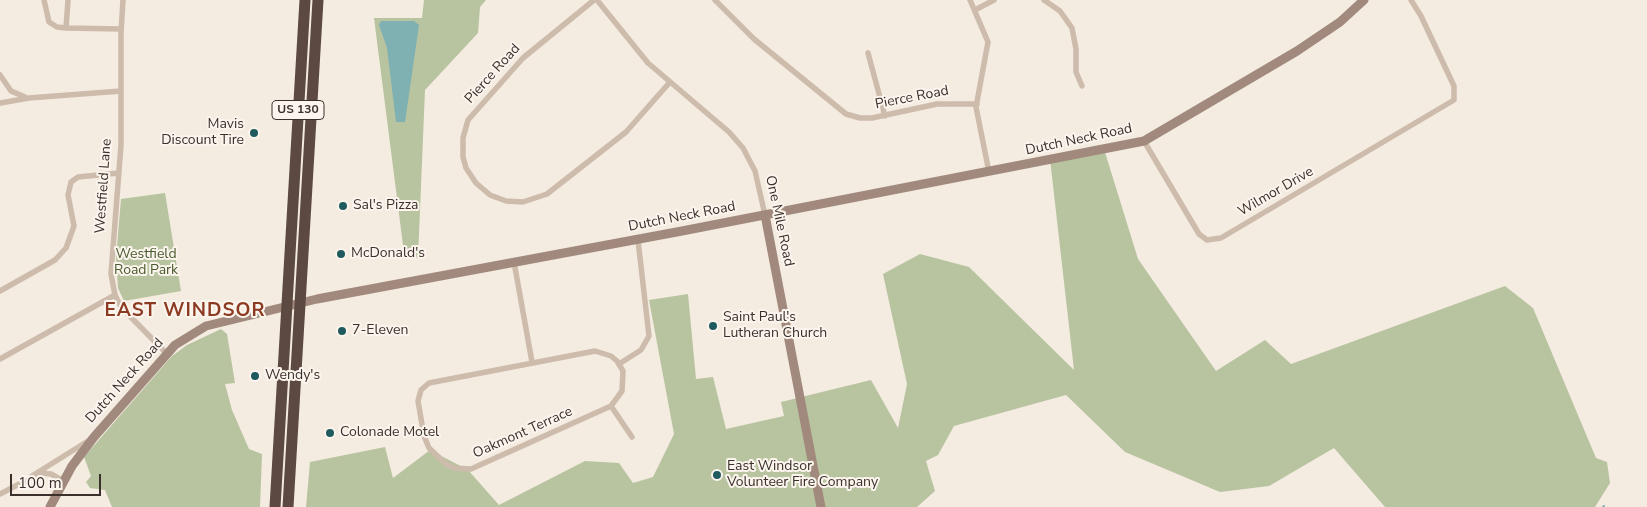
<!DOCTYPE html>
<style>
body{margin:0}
#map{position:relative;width:1647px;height:507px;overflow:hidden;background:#f4ebe1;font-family:"Nunito Sans",sans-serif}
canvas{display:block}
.scale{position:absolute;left:10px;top:474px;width:91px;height:22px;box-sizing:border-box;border:2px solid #3b302b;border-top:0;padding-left:6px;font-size:15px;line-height:18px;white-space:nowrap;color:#3b302b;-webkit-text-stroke:4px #fbf5ee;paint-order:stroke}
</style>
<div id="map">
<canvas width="1647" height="507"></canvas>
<div class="scale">100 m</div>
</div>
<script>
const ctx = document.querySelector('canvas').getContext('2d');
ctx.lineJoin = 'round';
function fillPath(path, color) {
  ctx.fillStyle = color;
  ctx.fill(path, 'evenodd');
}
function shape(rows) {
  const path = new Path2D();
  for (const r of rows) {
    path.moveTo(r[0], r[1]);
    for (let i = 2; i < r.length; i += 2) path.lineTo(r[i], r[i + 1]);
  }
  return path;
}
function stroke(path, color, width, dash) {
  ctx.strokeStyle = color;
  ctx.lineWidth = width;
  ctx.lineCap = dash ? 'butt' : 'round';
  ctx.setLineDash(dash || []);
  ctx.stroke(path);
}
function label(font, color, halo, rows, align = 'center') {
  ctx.font = font + ' "Nunito Sans",sans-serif';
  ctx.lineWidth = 4;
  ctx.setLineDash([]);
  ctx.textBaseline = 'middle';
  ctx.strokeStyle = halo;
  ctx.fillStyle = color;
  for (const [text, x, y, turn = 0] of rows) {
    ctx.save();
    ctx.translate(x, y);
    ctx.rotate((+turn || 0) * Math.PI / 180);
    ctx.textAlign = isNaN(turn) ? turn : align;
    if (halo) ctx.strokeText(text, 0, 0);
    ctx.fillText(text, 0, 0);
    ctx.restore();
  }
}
const green = shape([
 [424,0,486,0,480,7,478,33,425,90,418,258,404,253,374,18,422,18],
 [1104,149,1138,259,1216,371,1265,340,1291,364,1505,286,1533,308,1596,458,1607,462,1610,483,1595,507,1385,507,1334,448,1269,486,1220,492,1125,452,1066,395,954,426,938,455,926,461,935,491,917,507,306,507,310,462,385,447,393,478,430,450,468,470,499,505,585,461,619,463,633,483,653,477,674,434,649,300,688,294,696,379,713,377,726,429,784,416,781,402,871,380,898,428,907,384,883,274,920,254,969,267,1074,370,1050,159],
 [165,193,181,291,124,301,118,288,116,258,121,199],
 [221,329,227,334,235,383,225,384,232,410,249,449,262,454,260,507,112,507,105,490,90,488,86,482,91,476,84,457,172,356,187,345]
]);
const water = shape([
 [381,21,414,21,419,25,405,122,396,122,387,48,379,25]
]);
const stream = shape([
 [1603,507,1604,506]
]);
const street = shape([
 [44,0,49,22,57,27,66,28,68,0],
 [123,0,121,33,121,145,111,274,115,295,121,307,167,354],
 [594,0,523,58,468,120,463,138,463,157,466,168,476,183,490,195,506,201,523,202,547,194,626,132,670,82],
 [597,0,648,63,729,132,743,148,755,171,765,215],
 [715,0,754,39,846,114,860,118,872,118,937,104,977,104],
 [970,0,988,42,976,107,989,172],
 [1044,0,1060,11,1072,28,1076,49,1076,72,1082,86],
 [975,10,994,0],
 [66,28,121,29],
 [868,53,885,116],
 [0,75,11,91,25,97],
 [0,103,29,98,121,91],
 [1144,141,1199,234,1207,240,1221,238,1454,100,1454,86,1421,16,1411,0],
 [514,262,532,362],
 [0,291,55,260,66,248,74,226,68,195,71,182,78,177,119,173],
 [595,351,611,356,617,361,623,371,622,391,611,406,471,469,454,468,446,464,429,448,424,436,418,401,421,390,429,383,595,351],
 [0,359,115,295],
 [619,364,641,350,649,336,638,240],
 [611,406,632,437],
 [32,476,88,441],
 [0,494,40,473,51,474,63,481]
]);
const secondary = shape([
 [765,215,821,507],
 [50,507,72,466,94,437,175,345,206,326,317,299,682,231,1144,141,1297,51,1340,22,1364,0]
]);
const highway = shape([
 [275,507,305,0],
 [288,507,318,0]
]);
const markers = [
 [254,133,5,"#1f5a5e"],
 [343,206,5,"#1f5a5e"],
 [341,254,5,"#1f5a5e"],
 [713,326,5,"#1f5a5e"],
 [342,331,5,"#1f5a5e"],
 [255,376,5,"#1f5a5e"],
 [330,433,5,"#1f5a5e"],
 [717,475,5,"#1f5a5e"]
];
const shields = [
 [298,110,52]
];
const shieldNames = [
 ["US 130",298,110]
];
const streetNames = [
 ["Pierce Road",493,74,-48],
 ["Pierce Road",912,98,-11],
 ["Dutch Neck Road",1079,140,-12],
 ["Westfield Lane",104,186,-86],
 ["Wilmor Drive",1276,192,-30],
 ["Dutch Neck Road",682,217,-11],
 ["One Mile Road",779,221,78],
 ["Dutch Neck Road",125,381,-48],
 ["Oakmont Terrace",523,433,-24]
];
const poiNames = [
 ["Mavis",244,125,"right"],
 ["Discount Tire",244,141,"right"],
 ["Sal's Pizza",353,206],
 ["McDonald's",351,254],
 ["Saint Paul's",723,318],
 ["Lutheran Church",723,334],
 ["7-Eleven",352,331],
 ["Wendy's",265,376],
 ["Colonade Motel",340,433],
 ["East Windsor",727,467],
 ["Volunteer Fire Company",727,483]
];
const parkNames = [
 ["Westfield",146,255],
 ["Road Park",146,271]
];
const districtNames = [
 ["EAST WINDSOR",185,311]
];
fillPath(green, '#b8c4a0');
fillPath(water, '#7fb0b2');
stroke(stream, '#7fb0b2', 2);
stroke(street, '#cdbbac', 5.5);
stroke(secondary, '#a18a7d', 9);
stroke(highway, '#5c4a42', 11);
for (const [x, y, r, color] of markers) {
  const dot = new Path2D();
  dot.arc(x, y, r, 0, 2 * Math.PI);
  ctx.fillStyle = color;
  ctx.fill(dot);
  stroke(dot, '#fbf5ee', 2);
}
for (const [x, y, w] of shields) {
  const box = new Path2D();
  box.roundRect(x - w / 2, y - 9.5, w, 19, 4);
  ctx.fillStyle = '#fbf5ee';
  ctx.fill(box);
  stroke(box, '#3b302b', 1);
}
label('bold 12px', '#3b302b', null, shieldNames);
label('14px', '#3b302b', '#fbf5ee', streetNames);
label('14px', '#3b302b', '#fbf5ee', poiNames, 'left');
label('14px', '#4a5a2e', '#fbf5ee', parkNames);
ctx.letterSpacing = '1px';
label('bold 19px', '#8c3b22', '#fbf5ee', districtNames);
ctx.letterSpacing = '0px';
</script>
